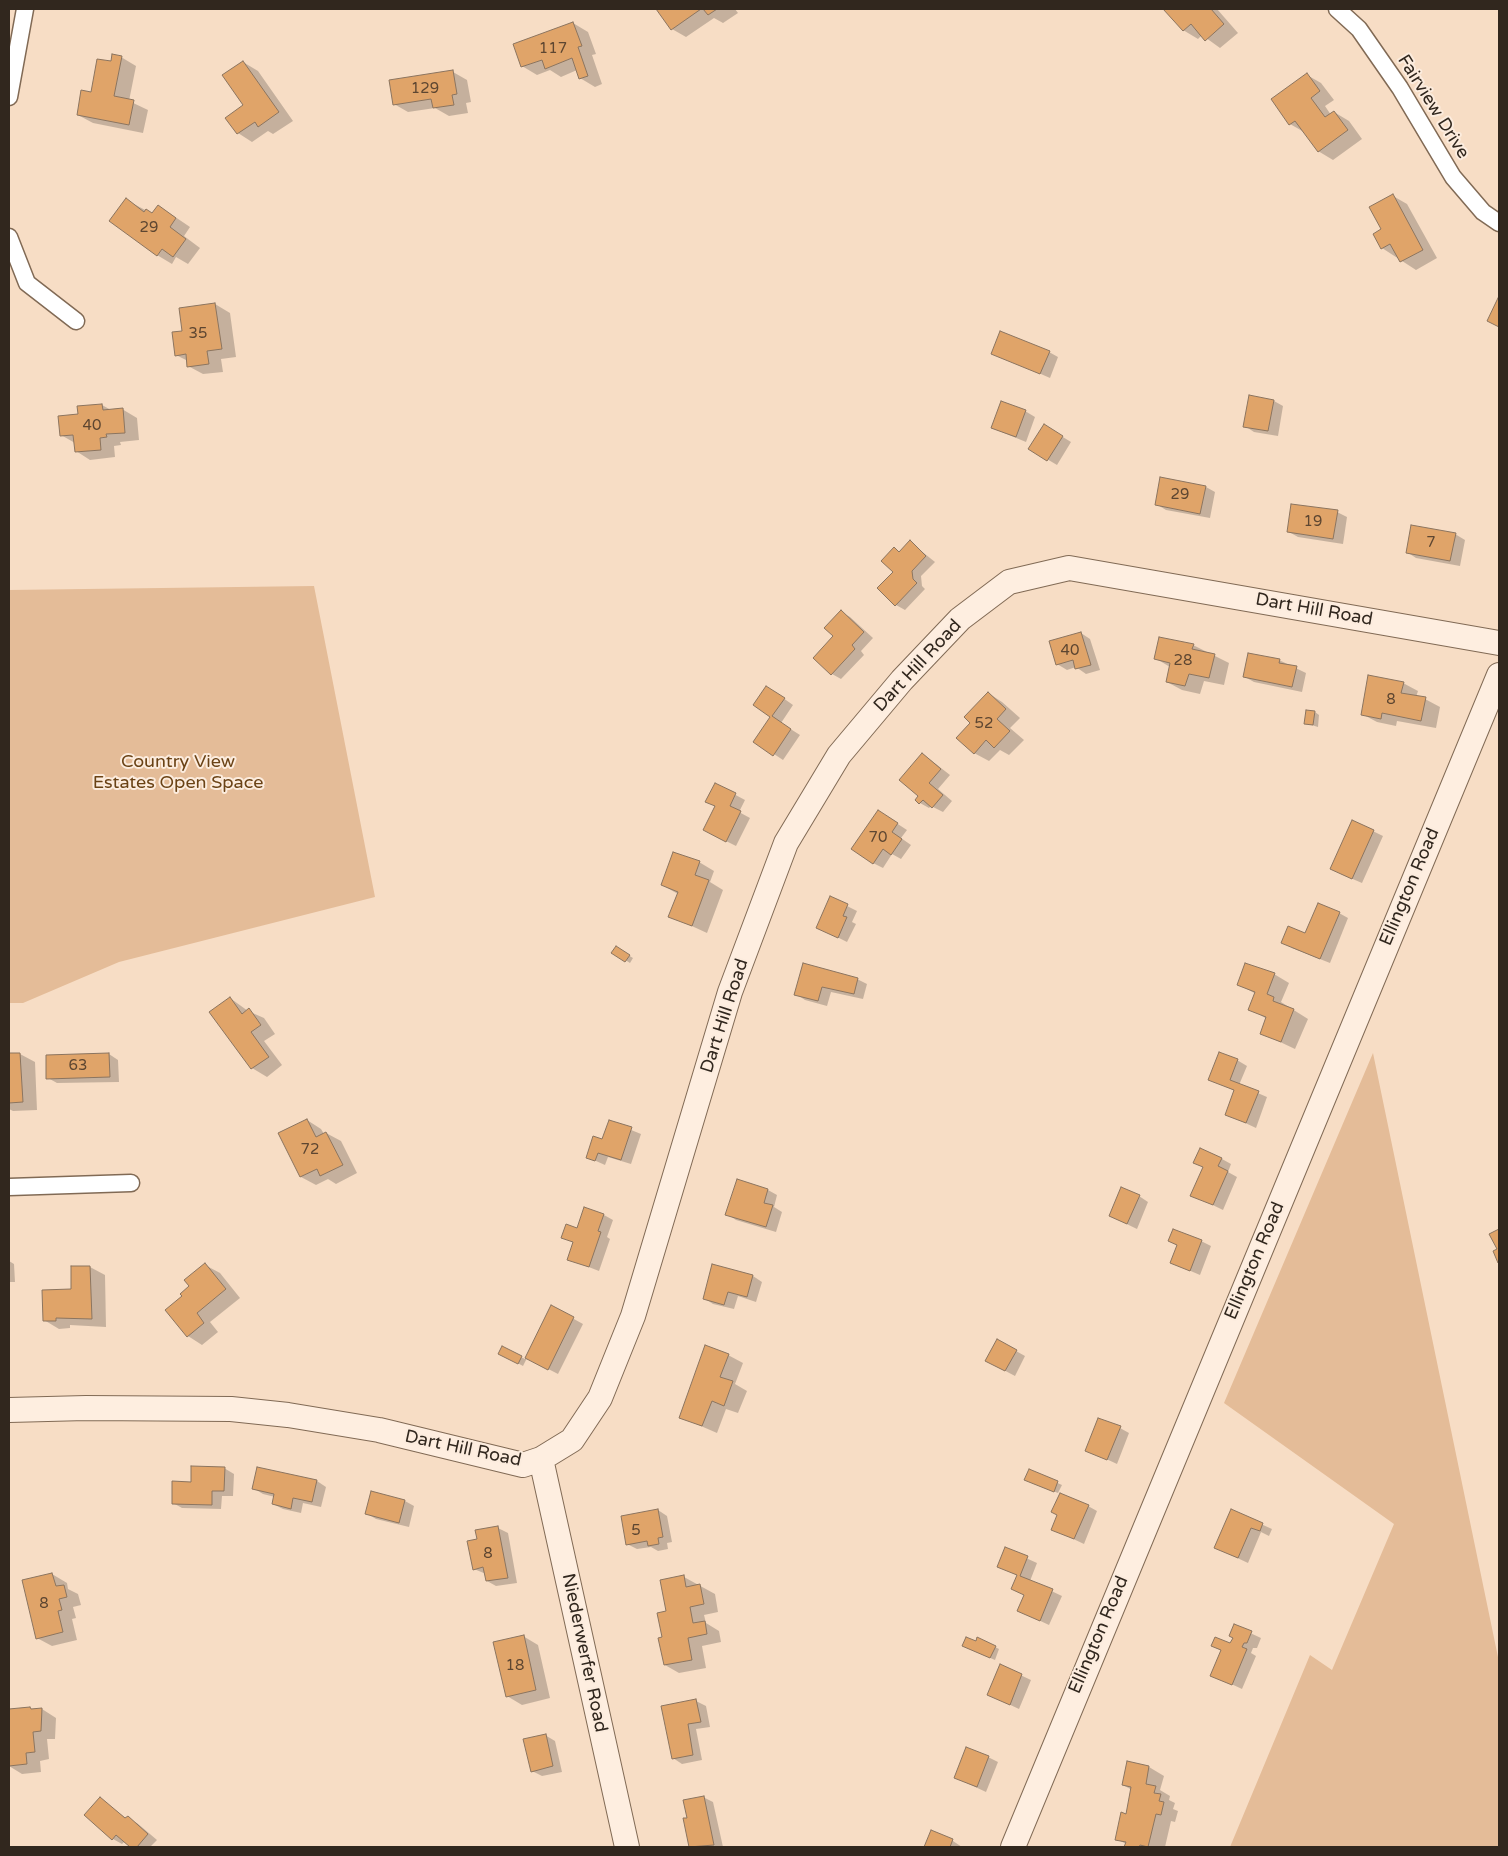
<!DOCTYPE html>
<style>
body{margin:0}
#map{position:relative;width:1508px;height:1856px;overflow:hidden;background:#f7ddc5;font-family:"Varela Round",sans-serif}
canvas{display:block}
.frame{position:absolute;inset:0;border:10px solid #31271e;pointer-events:none}
</style>
<div id="map">
<canvas width="1508" height="1856"></canvas>
<div class="frame"></div>
</div>
<script>
const ctx = document.querySelector('canvas').getContext('2d');
ctx.lineJoin = 'round';
function fillPath(path, color) {
  ctx.fillStyle = color;
  ctx.fill(path, 'evenodd');
}
function shape(rows) {
  const path = new Path2D();
  for (const r of rows) {
    path.moveTo(r[0], r[1]);
    for (let i = 2; i < r.length; i += 2) path.lineTo(r[i], r[i + 1]);
  }
  return path;
}
function stroke(path, color, width, dash) {
  ctx.strokeStyle = color;
  ctx.lineWidth = width;
  ctx.lineCap = dash ? 'butt' : 'round';
  ctx.setLineDash(dash || []);
  ctx.stroke(path);
}
function label(font, color, halo, rows, align = 'center') {
  ctx.font = font + ' "Varela Round",sans-serif';
  ctx.lineWidth = 4;
  ctx.setLineDash([]);
  ctx.textBaseline = 'middle';
  ctx.strokeStyle = halo;
  ctx.fillStyle = color;
  for (const [text, x, y, turn = 0] of rows) {
    ctx.save();
    ctx.translate(x, y);
    ctx.rotate((+turn || 0) * Math.PI / 180);
    ctx.textAlign = isNaN(turn) ? turn : align;
    if (halo) ctx.strokeText(text, 0, 0);
    ctx.fillText(text, 0, 0);
    ctx.restore();
  }
}
const green = shape([
 [314,586,375,897,119,962,23,1003,9,1003,9,590],
 [1373,1053,1499,1662,1499,1847,1230,1847,1310,1655,1332,1670,1394,1524,1224,1403]
]);
const shadow = shape([
 [659,9,735,9,738,13,723,23,714,18,686,37,672,29],
 [1165,9,1217,9,1238,33,1220,48,1202,35,1198,39,1183,30],
 [573,23,588,32,596,54,592,55,602,84,595,87,580,78,577,70,561,77,550,70,537,75,522,66],
 [121,57,136,66,129,101,148,110,143,133,93,123,78,115,112,63],
 [243,62,258,71,293,121,273,134,268,131,252,142,238,133,245,106],
 [453,72,467,80,471,102,466,103,468,113,449,116,435,108,408,112,394,104],
 [1307,75,1321,83,1334,100,1325,106,1331,115,1334,112,1349,121,1362,139,1333,160,1318,151,1304,132,1290,124],
 [1393,196,1407,204,1437,258,1416,270,1382,248,1383,230],
 [126,200,153,214,159,206,190,227,184,236,200,248,188,264,176,257,172,264,157,255],
 [215,304,230,313,236,357,221,359,223,372,203,374,188,366,188,361,176,355,184,332],
 [1049,352,1058,357,1050,378,993,353],
 [1274,401,1283,406,1278,436,1254,432,1245,426],
 [102,405,111,410,122,409,137,418,139,440,120,442,121,445,114,446,115,457,90,460,76,451,75,443,61,435,79,415],
 [1025,411,1035,417,1026,442,992,428],
 [1045,426,1071,442,1057,465,1030,449],
 [1206,487,1215,492,1210,518,1166,510,1156,504],
 [1337,512,1347,517,1343,544,1298,537,1289,532],
 [1455,534,1465,540,1460,566,1416,558,1407,552],
 [910,542,935,562,921,576,922,586,925,589,905,610,896,605,895,549,900,552],
 [841,612,850,617,873,638,861,651,864,655,841,679,832,674,835,636],
 [1081,633,1090,639,1100,670,1086,674,1076,667,1067,670,1057,664],
 [1193,645,1229,663,1224,685,1204,681,1200,694,1182,690,1167,682,1170,667,1155,658],
 [1279,660,1306,673,1302,692,1254,682,1245,677],
 [1403,683,1418,691,1416,697,1425,699,1440,707,1436,728,1397,721,1396,726,1377,722,1362,714],
 [776,693,793,705,781,723,800,735,783,760,774,754,772,717],
 [988,693,1002,702,1020,718,1010,728,1024,740,1009,755,1000,750,989,761,974,753,972,723],
 [1315,712,1319,715,1318,727,1305,723],
 [923,754,950,775,938,789,952,801,943,812,931,806,929,808,920,803],
 [715,784,745,800,739,812,750,818,736,846,714,835],
 [887,817,907,830,901,838,911,845,901,859,892,854,883,868,873,863],
 [1352,821,1383,836,1362,883,1341,874],
 [699,862,714,871,710,882,723,890,707,933,670,916,678,894,662,885],
 [831,898,857,911,852,922,856,924,847,942,817,927],
 [1339,913,1348,918,1330,963,1292,948,1306,935],
 [616,948,633,958,630,963,613,952],
 [804,964,857,979,867,984,863,999,831,992,827,1006,805,1000,796,994],
 [1274,974,1289,983,1281,1002,1308,1019,1295,1049,1261,1033,1267,1019,1250,1009,1256,994,1238,984],
 [230,998,248,1011,264,1018,275,1034,264,1041,282,1065,267,1077,252,1068,211,1012],
 [9,1054,20,1054,35,1062,37,1110,13,1111,9,1109],
 [109,1054,118,1060,119,1082,57,1083,48,1078],
 [1237,1060,1247,1066,1239,1085,1267,1097,1256,1128,1226,1114,1235,1091,1210,1079],
 [307,1120,321,1129,324,1134,326,1133,341,1141,357,1173,336,1184,328,1179,316,1185,301,1177,280,1134],
 [609,1121,641,1134,631,1164,608,1157,605,1165,587,1157,603,1140],
 [1222,1159,1231,1164,1228,1172,1237,1177,1223,1210,1192,1195,1204,1167],
 [768,1190,777,1195,774,1207,782,1212,776,1232,736,1220,727,1214],
 [1139,1196,1148,1202,1137,1229,1110,1216],
 [604,1215,613,1220,607,1237,610,1239,599,1271,568,1259,574,1243,563,1237],
 [1169,1241,1201,1241,1211,1246,1200,1275,1172,1263,1178,1246],
 [9,1261,14,1264,15,1282,9,1282],
 [205,1265,220,1273,240,1298,210,1322,218,1332,202,1345,188,1336,166,1311,184,1296],
 [90,1267,105,1275,106,1327,70,1325,70,1328,59,1329,44,1320,73,1290],
 [753,1276,762,1282,756,1302,738,1296,734,1309,713,1304,704,1298],
 [552,1307,583,1324,558,1374,527,1358,523,1366,499,1353,502,1348,525,1359],
 [1016,1351,1025,1356,1015,1376,996,1366],
 [728,1355,743,1363,735,1384,747,1391,738,1413,726,1409,717,1433,680,1417],
 [1120,1428,1129,1433,1117,1464,1087,1450],
 [224,1468,234,1474,233,1496,222,1496,221,1509,182,1508,173,1503,192,1483],
 [1030,1471,1062,1485,1058,1493,1030,1482],
 [317,1481,326,1487,321,1507,303,1503,301,1513,283,1509,273,1504,275,1497,263,1494,253,1488],
 [372,1492,405,1501,414,1506,409,1527,376,1519,366,1513],
 [1088,1506,1097,1511,1084,1544,1052,1529],
 [658,1510,667,1516,672,1542,667,1543,668,1549,658,1551,651,1547,637,1549,627,1544],
 [1232,1511,1272,1529,1269,1536,1261,1532,1248,1563,1216,1548],
 [498,1528,508,1533,517,1583,496,1586,487,1581,486,1574,474,1569,478,1540],
 [1006,1549,1037,1563,1030,1581,1062,1596,1049,1625,1019,1611,1025,1595,1018,1576,999,1566],
 [52,1574,67,1583,68,1589,78,1594,81,1605,73,1607,76,1618,72,1619,77,1640,52,1646,37,1638],
 [684,1577,715,1594,718,1612,704,1615,706,1623,719,1631,721,1642,702,1646,706,1668,679,1673,665,1665,663,1638,667,1612],
 [1235,1626,1261,1638,1257,1648,1253,1648,1251,1653,1256,1656,1242,1689,1212,1675,1222,1651,1212,1646,1231,1645],
 [523,1636,538,1645,550,1698,522,1705,507,1696],
 [995,1647,999,1649,995,1660,967,1648],
 [1001,1666,1031,1680,1019,1709,989,1695],
 [696,1701,706,1706,710,1727,696,1729,702,1760,682,1764,673,1758],
 [42,1709,56,1718,55,1739,47,1739,49,1759,40,1761,41,1772,22,1774,9,1766,9,1711],
 [545,1735,555,1741,562,1772,542,1776,532,1771],
 [988,1757,998,1762,986,1792,956,1778],
 [1128,1763,1149,1767,1164,1776,1160,1790,1170,1796,1169,1800,1175,1803,1173,1809,1178,1811,1175,1822,1171,1821,1165,1847,1126,1847,1126,1844,1117,1839,1127,1815,1132,1790,1123,1785],
 [703,1797,713,1802,723,1847,691,1847,684,1819,688,1819],
 [101,1799,127,1819,137,1823,157,1840,150,1847,132,1847,125,1841,122,1844,113,1839],
 [932,1832,953,1841,962,1847,925,1847]
]);
const building = shape([
 [656,9,701,9,671,30,656,9],
 [703,9,717,9,708,15,703,9],
 [1163,9,1211,9,1224,24,1205,41,1191,24,1183,31,1163,9],
 [573,22,582,46,578,47,588,76,579,79,572,58,545,69,542,60,521,67,513,44,573,22],
 [112,54,122,56,114,96,134,100,129,125,77,115,81,90,91,92,97,59,111,61,112,54],
 [243,61,279,112,258,127,255,122,237,134,225,118,243,105,222,75,243,61],
 [453,70,457,94,452,95,454,105,433,108,431,99,393,105,389,80,453,70],
 [1307,73,1320,91,1311,98,1325,117,1334,111,1348,130,1318,152,1295,121,1289,125,1271,99,1307,73],
 [1393,194,1423,250,1400,262,1390,244,1381,249,1373,234,1381,229,1369,207,1393,194],
 [126,198,144,212,146,209,152,213,158,205,176,218,170,227,186,239,173,257,162,249,157,256,109,221,126,198],
 [1498,298,1499,298,1499,327,1487,321,1498,298],
 [215,303,222,349,207,351,209,364,187,367,186,354,175,356,172,332,182,331,179,308,215,303],
 [1000,331,1050,351,1040,374,991,354,1000,331],
 [1249,395,1274,400,1268,431,1243,427,1249,395],
 [1001,401,1026,410,1016,437,991,428,1001,401],
 [102,404,103,410,123,408,125,433,106,434,107,437,100,438,101,450,75,452,73,435,60,436,58,416,78,414,77,406,102,404],
 [1044,424,1063,436,1047,461,1028,449,1044,424],
 [1160,477,1206,486,1200,514,1155,505,1160,477],
 [1291,504,1338,510,1333,539,1287,532,1291,504],
 [1411,525,1456,533,1450,561,1406,553,1411,525],
 [910,540,926,556,912,571,913,579,917,583,895,606,877,588,893,572,881,561,894,547,899,552,910,540],
 [841,610,864,632,852,645,855,649,831,675,813,658,833,636,824,628,841,610],
 [1081,632,1091,665,1075,669,1073,660,1056,665,1049,641,1081,632],
 [1159,637,1194,644,1192,649,1215,654,1209,678,1189,674,1185,686,1166,682,1170,663,1154,659,1159,637],
 [1248,653,1280,659,1279,663,1297,666,1292,687,1243,677,1248,653],
 [1368,675,1404,682,1401,693,1426,697,1421,721,1382,713,1381,719,1361,715,1368,675],
 [766,686,785,698,772,716,791,729,773,756,753,742,770,717,753,705,766,686],
 [988,692,1006,709,997,719,1010,731,994,748,986,740,974,754,956,738,970,723,964,717,988,692],
 [1306,710,1315,711,1313,725,1304,724,1306,710],
 [922,753,941,769,929,783,943,795,932,808,923,800,919,804,915,800,918,796,899,780,922,753],
 [715,783,736,793,730,806,741,811,726,842,703,830,715,806,705,802,715,783],
 [878,810,898,823,892,832,902,839,891,855,883,849,873,864,851,849,878,810],
 [1352,820,1374,830,1352,879,1330,869,1352,820],
 [673,852,700,861,695,875,709,880,692,926,668,917,678,892,661,885,673,852],
 [830,896,848,904,843,916,847,917,838,938,816,928,830,896],
 [1318,903,1340,912,1320,959,1281,943,1288,926,1305,933,1318,903],
 [616,946,630,955,625,962,611,953,616,946],
 [803,963,858,978,854,994,822,987,818,1001,794,995,803,963],
 [1245,963,1275,973,1267,994,1274,997,1273,1001,1294,1009,1281,1042,1260,1034,1266,1017,1248,1010,1255,992,1237,985,1245,963],
 [230,997,242,1014,249,1008,261,1025,251,1032,269,1057,251,1069,209,1012,230,997],
 [1219,1052,1238,1059,1230,1080,1259,1091,1246,1123,1225,1115,1234,1090,1208,1080,1219,1052],
 [9,1053,20,1053,23,1102,9,1103,9,1053],
 [109,1053,110,1077,46,1079,46,1055,109,1053],
 [307,1119,316,1137,326,1132,343,1165,320,1176,317,1169,300,1177,278,1133,307,1119],
 [609,1120,632,1127,621,1160,598,1153,595,1161,586,1158,593,1136,602,1139,609,1120],
 [1200,1148,1222,1158,1218,1166,1228,1171,1213,1205,1190,1196,1203,1167,1193,1163,1200,1148],
 [737,1179,768,1189,764,1203,773,1205,766,1227,725,1215,737,1179],
 [1121,1187,1140,1195,1127,1224,1109,1216,1121,1187],
 [584,1207,604,1214,598,1231,601,1232,589,1267,567,1260,573,1242,561,1238,566,1224,577,1228,584,1207],
 [1173,1229,1202,1240,1190,1271,1170,1263,1177,1245,1168,1241,1173,1229],
 [1499,1229,1499,1263,1498,1263,1493,1251,1497,1249,1489,1234,1499,1229],
 [205,1263,226,1289,197,1313,204,1323,187,1337,165,1310,182,1296,180,1294,189,1286,184,1280,205,1263],
 [712,1264,753,1275,747,1297,728,1292,724,1305,703,1299,712,1264],
 [71,1266,90,1266,92,1319,56,1318,56,1321,43,1321,42,1290,71,1289,71,1266],
 [551,1305,574,1317,548,1370,525,1358,551,1305],
 [997,1339,1017,1350,1005,1371,985,1361,997,1339],
 [705,1345,729,1354,720,1377,733,1381,724,1406,712,1401,702,1426,679,1418,705,1345],
 [502,1346,522,1356,518,1364,498,1354,502,1346],
 [1098,1418,1121,1426,1107,1460,1085,1451,1098,1418],
 [191,1466,225,1467,224,1491,212,1491,212,1505,172,1504,172,1481,191,1482,191,1466],
 [257,1467,317,1480,312,1502,293,1498,291,1509,272,1504,274,1494,252,1489,257,1467],
 [1029,1469,1058,1481,1054,1492,1024,1480,1029,1469],
 [371,1491,405,1500,399,1523,365,1514,371,1491],
 [1060,1493,1089,1505,1074,1539,1051,1530,1057,1515,1051,1512,1060,1493],
 [658,1509,663,1537,658,1538,659,1544,648,1546,647,1541,626,1545,621,1516,658,1509],
 [1231,1509,1263,1523,1260,1531,1251,1528,1238,1558,1214,1548,1231,1509],
 [498,1526,508,1578,486,1581,483,1567,473,1570,467,1541,477,1539,475,1530,498,1526],
 [1005,1547,1028,1556,1020,1576,1053,1589,1040,1621,1017,1611,1024,1595,1011,1589,1017,1575,997,1567,1005,1547],
 [52,1573,56,1586,64,1585,67,1597,59,1599,62,1610,58,1611,63,1632,36,1639,22,1580,52,1573],
 [684,1575,686,1587,700,1584,704,1604,690,1607,693,1623,705,1621,707,1634,688,1638,692,1660,664,1665,658,1638,662,1637,657,1613,666,1611,660,1580,684,1575],
 [1234,1624,1252,1631,1247,1643,1244,1643,1242,1647,1247,1649,1232,1685,1210,1676,1221,1650,1211,1646,1215,1637,1230,1643,1233,1638,1229,1636,1234,1624],
 [524,1635,536,1690,506,1697,493,1642,524,1635],
 [966,1637,976,1641,977,1637,996,1646,990,1658,962,1646,966,1637],
 [1000,1664,1022,1674,1010,1705,987,1695,1000,1664],
 [696,1699,701,1722,688,1724,693,1755,672,1759,661,1706,696,1699],
 [30,1707,31,1709,42,1708,41,1731,33,1732,35,1752,26,1753,27,1764,9,1766,9,1709,30,1707],
 [546,1734,553,1766,531,1772,523,1739,546,1734],
 [966,1747,989,1756,977,1787,954,1778,966,1747],
 [1127,1761,1149,1766,1146,1784,1156,1786,1154,1793,1161,1794,1159,1801,1164,1802,1161,1815,1156,1814,1148,1847,1140,1845,1139,1847,1124,1847,1126,1842,1115,1840,1121,1812,1126,1814,1131,1787,1122,1785,1127,1761],
 [704,1796,714,1845,689,1847,683,1818,687,1818,683,1800,704,1796],
 [100,1797,125,1818,128,1816,148,1834,137,1847,130,1847,116,1835,112,1840,84,1815,100,1797],
 [931,1830,953,1839,950,1847,924,1847,931,1830]
]);
const street = shape([
 [1337,9,1359,29,1400,88,1453,177,1483,212,1499,223],
 [9,97,25,9],
 [9,237,27,283,76,321],
 [9,1187,131,1183]
]);
const secondary = shape([
 [9,1410,86,1408,231,1409,288,1415,379,1430,523,1465,541,1459,572,1440,600,1398,633,1316,730,992,786,843,839,755,902,680,960,619,1009,582,1069,568,1499,643],
 [541,1459,627,1847],
 [1013,1847,1499,675]
]);
const numberNames = [
 ["117",553,49],
 ["129",425,89],
 ["29",149,228],
 ["35",198,334],
 ["40",92,426],
 ["29",1180,495],
 ["19",1313,522],
 ["7",1431,543],
 ["40",1070,651],
 ["28",1183,661],
 ["8",1391,700],
 ["52",984,724],
 ["70",878,838],
 ["63",78,1066],
 ["72",310,1150],
 ["5",636,1531],
 ["8",488,1554],
 ["8",44,1604],
 ["18",515,1666]
];
const streetNames = [
 ["Fairview Drive",1433,107,58],
 ["Dart Hill Road",1314,610,10],
 ["Dart Hill Road",918,666,-47],
 ["Ellington Road",1410,887,-67],
 ["Dart Hill Road",725,1016,-72],
 ["Ellington Road",1255,1261,-67],
 ["Dart Hill Road",463,1449,12],
 ["Ellington Road",1099,1635,-67],
 ["Niederwerfer Road",584,1653,78]
];
const parkNames = [
 ["Country View",178,762],
 ["Estates Open Space",178,783]
];
fillPath(green, '#e4bc98');
fillPath(shadow, '#0003');
fillPath(building, '#e0a469');
stroke(building, '#8b745f', 1);
stroke(street, '#816a55', 19);
stroke(secondary, '#816a55', 26);
stroke(street, '#fff', 16);
stroke(secondary, '#feeee0', 24);
label('15px', '#5d4631', null, numberNames);
label('18px', '#31271e', '#fcecde', streetNames);
label('18px', '#6a4215', '#fcecde', parkNames);
</script>
